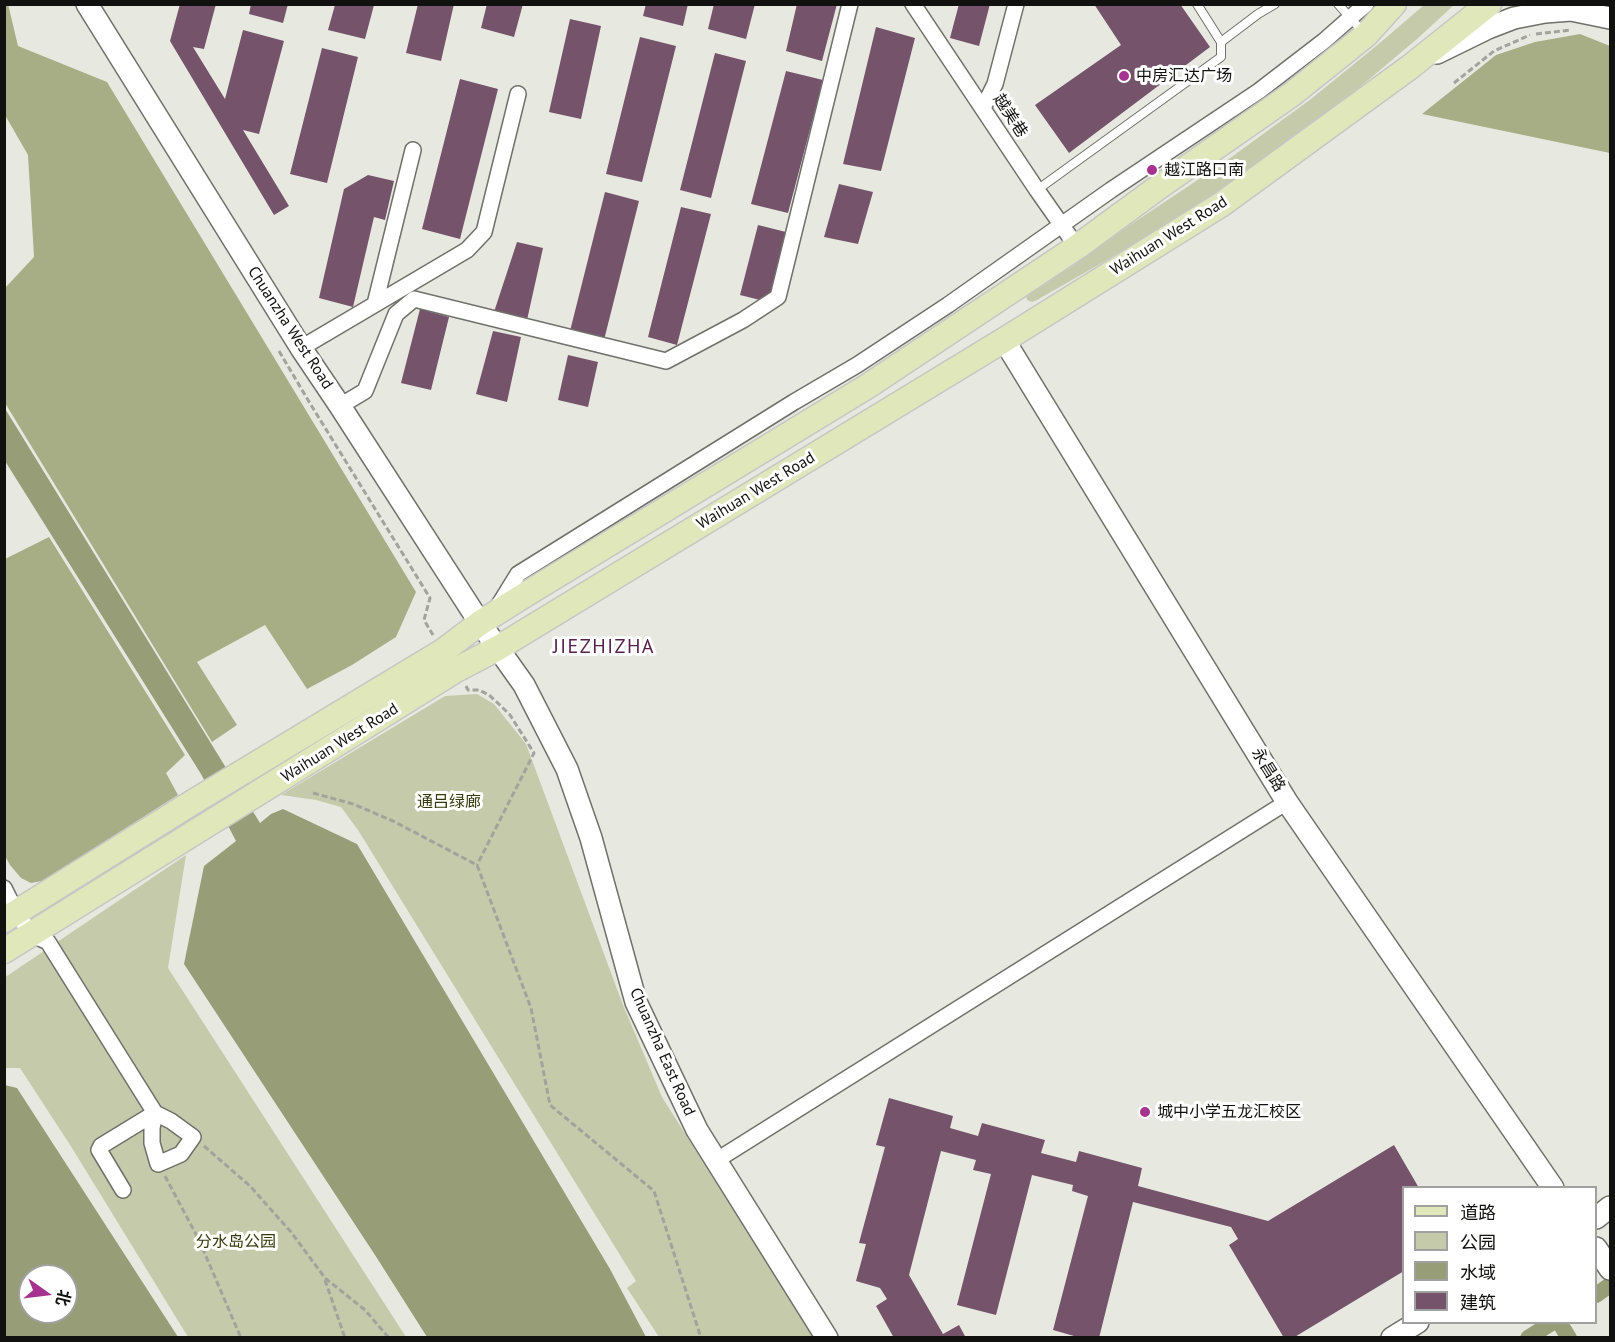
<!DOCTYPE html>
<meta charset="utf-8">
<style>
body{margin:0}
#map{position:relative;width:1615px;height:1342px;overflow:hidden;background:#e7e9e1;font-family:"PT Sans","Noto Sans SC",sans-serif}
canvas{display:block}
.frame{position:absolute;inset:0;border:6px solid #11120f;pointer-events:none}
.legend{position:absolute;left:1402px;top:1186px;width:195px;height:138px;box-sizing:border-box;background:#fff;border:2px solid #a0a09f;margin:0;padding:8px 10px;list-style:none;font-size:18px;color:#11120f}
.legend li{display:flex;align-items:center;gap:12px;height:30px}
.legend b{width:30px;border:2px solid #a0a09f}
.north{position:absolute;left:18px;top:1264px;width:60px;height:60px;box-sizing:border-box;background:#fff;border:2px solid #a0a09f;border-radius:50%;rotate:104deg;font-size:16px;font-weight:700;line-height:24px;text-align:center;color:#11120f}
.north::after{content:'';display:block;margin:auto;width:21px;height:27px;background:#a5338f;clip-path:polygon(50% 0,100% 100%,50% 72%,0 100%)}
</style>
<div id="map">
<canvas width="1615" height="1342"></canvas>
<div class="frame"></div>
<ul class="legend">
<li><b style="height:8px;background:#e0e7ba"></b>道路</li>
<li><b style="height:16px;background:#c5cbaa"></b>公园</li>
<li><b style="height:16px;background:#979e77"></b>水域</li>
<li><b style="height:16px;background:#74536b"></b>建筑</li>
</ul>
<div class="north">北</div>
</div>
<script>
const ctx = document.querySelector('canvas').getContext('2d');
ctx.lineJoin = 'round';
function fillPath(path, color) {
  ctx.fillStyle = color;
  ctx.fill(path, 'evenodd');
}
function shape(rows) {
  const path = new Path2D();
  for (const r of rows) {
    path.moveTo(r[0], r[1]);
    for (let i = 2; i < r.length; i += 2) path.lineTo(r[i], r[i + 1]);
  }
  return path;
}
function stroke(path, color, width, dash) {
  ctx.strokeStyle = color;
  ctx.lineWidth = width;
  ctx.lineCap = dash ? 'butt' : 'round';
  ctx.setLineDash(dash || []);
  ctx.stroke(path);
}
function label(font, color, halo, rows, align = 'center') {
  ctx.font = font + ' "PT Sans","Noto Sans SC",sans-serif';
  ctx.lineWidth = 6;
  ctx.setLineDash([]);
  ctx.textBaseline = 'middle';
  ctx.strokeStyle = halo;
  ctx.fillStyle = color;
  for (const [text, x, y, turn = 0] of rows) {
    ctx.save();
    ctx.translate(x, y);
    ctx.rotate((+turn || 0) * Math.PI / 180);
    ctx.textAlign = isNaN(turn) ? turn : align;
    if (halo) ctx.strokeText(text, 0, 0);
    ctx.fillText(text, 0, 0);
    ctx.restore();
  }
}
const green = shape([
 [1424,5,1454,5,1417,39,1360,87,1298,134,1223,189,1159,229,1093,268,1037,300,1032,302,1027,300,1026,296,1028,293,1226,161,1311,99,1381,42],
 [477,694,494,704,526,744,623,1005,662,1097,813,1337,659,1337,627,1288,636,1281,358,830,341,807,316,800,281,795,445,696],
 [186,855,168,968,406,1337,188,1337,72,1148,20,1068,5,1068,4,978]
]);
const forest = shape([
 [8,4,18,46,107,82,416,592,396,637,352,665,307,689,265,625,197,662,237,725,212,742,5,403,5,288,34,257,28,155,5,115,4,5],
 [1580,34,1610,46,1610,153,1422,114,1496,55,1535,42],
 [49,537,185,755,166,773,178,795,42,881,31,883,21,878,10,865,5,856,5,559]
]);
const water = shape([
 [4,407,260,823,271,814,283,809,357,844,610,1269,646,1337,427,1337,375,1255,184,964,204,866,236,841,201,774,5,461],
 [5,1085,17,1088,178,1337,5,1337],
 [30,1276,66,1276,66,1312,30,1312]
]);
const canal = shape([
 [1596,1295,1610,1285],
 [1559,1322,1569,1338],
 [1528,1338,1553,1322]
]);
const building = shape([
 [180,4,216,4,204,49,193,47,225,99,243,30,284,41,259,134,243,130,289,206,274,215,170,41],
 [251,4,288,4,283,23,249,14],
 [418,4,454,4,441,61,406,53],
 [487,4,523,4,514,37,481,28],
 [646,4,688,4,683,26,643,16],
 [714,4,755,4,746,39,708,29],
 [797,4,837,4,822,61,786,51],
 [959,4,990,4,979,46,950,38],
 [1094,4,1180,4,1210,47,1069,153,1035,105,1121,45],
 [335,5,374,5,365,39,328,30],
 [570,19,601,26,581,119,549,112],
 [876,27,915,38,881,171,843,164],
 [640,37,676,46,642,182,606,174],
 [322,48,358,57,327,183,290,174],
 [715,53,746,61,711,198,680,190],
 [786,71,823,80,788,213,751,204],
 [460,79,498,89,460,239,422,229],
 [368,175,394,181,385,220,374,217,353,307,319,298,344,189],
 [839,184,873,192,858,244,824,237],
 [605,192,639,201,604,340,570,331],
 [681,207,711,214,677,345,648,337],
 [758,225,786,232,768,302,740,295],
 [517,242,543,248,527,320,494,312],
 [420,309,449,317,431,390,401,383],
 [493,331,521,337,507,402,476,394],
 [568,355,598,362,588,407,558,400],
 [889,1098,953,1116,950,1128,978,1136,982,1123,1045,1140,1041,1153,1076,1162,1079,1151,1142,1168,1138,1186,1268,1221,1394,1145,1419,1188,1404,1188,1404,1271,1293,1338,1284,1338,1229,1245,1238,1239,1231,1227,1133,1202,1099,1338,1081,1338,1053,1330,1088,1196,1072,1191,1073,1185,1032,1175,996,1315,957,1305,991,1174,973,1170,976,1160,941,1151,909,1275,943,1334,959,1325,966,1338,894,1338,876,1306,887,1299,880,1288,856,1281,866,1244,859,1243,885,1147,876,1145]
]);
const path = shape([
 [1536,34,1571,30],
 [1454,83,1494,51,1530,35],
 [279,351,311,405,430,598,424,620,433,635],
 [466,686,468,690,479,690,489,695,500,705,510,715,534,753,477,865],
 [313,793,353,804,393,821,477,865,531,1008,550,1105,654,1191,701,1338],
 [204,1146,250,1186,291,1232,325,1278,365,1310,389,1338],
 [165,1176,199,1240,241,1338],
 [325,1280,345,1338]
]);
const lane = shape([
 [1197,4,1221,42,1258,14,1275,4],
 [1338,4,1363,32],
 [1037,190,1221,57,1221,42]
]);
const street = shape([
 [913,4,1037,190,1077,247],
 [983,108,995,84,1016,4],
 [375,304,413,150],
 [301,348,467,250,484,232,518,94],
 [340,406,365,391,396,314,414,299,666,361,743,320,778,297,850,4],
 [497,608,518,574,794,402,857,365,948,305,1111,190,1259,91,1324,41,1366,4],
 [4,888,16,912,31,934,48,942,155,1113,152,1128,152,1143,158,1164,181,1154,193,1137,171,1121,155,1113,101,1146,99,1150,123,1190],
 [717,1160,1287,802]
]);
const secondary = shape([
 [87,4,301,348,340,406,480,623,524,685,567,769,591,838,636,1002,697,1130,827,1338],
 [1437,53,1488,28,1514,18,1545,12,1571,10,1610,18],
 [1004,340,1287,802,1553,1188],
 [1596,1218,1610,1207],
 [1596,1248,1610,1269],
 [1392,1338,1418,1322]
]);
const primary = shape([
 [4,920,193,802,443,651,480,623,528,593,868,386,1077,247,1156,189,1291,95,1366,35,1394,4],
 [4,951,456,670,498,648,1004,340,1222,204,1410,67,1489,4]
]);
const markers = [
 [1124,76,6,"#a5338f"],
 [1152,170,6,"#a5338f"],
 [1145,1112,6,"#a5338f"]
];
const poiNames = [
 ["中房汇达广场",1136,76],
 ["越江路口南",1164,170],
 ["城中小学五龙汇校区",1157,1112]
];
const streetNames = [
 ["越美巷",1010,116,57],
 ["Waihuan West Road",1169,236,-32],
 ["Chuanzha West Road",290,328,57],
 ["Waihuan West Road",756,491,-31],
 ["Waihuan West Road",340,743,-32],
 ["永昌路",1268,770,58],
 ["Chuanzha East Road",662,1052,66]
];
const parkNames = [
 ["通吕绿廊",449,802],
 ["分水岛公园",236,1242]
];
const quarterNames = [
 ["JIEZHIZHA",604,647]
];
fillPath(green, '#c5cbaa');
fillPath(forest, '#a7ae86');
fillPath(water, '#979e77');
stroke(canal, '#979e77', 16);
fillPath(building, '#74536b');
stroke(lane, '#6f716a', 10);
stroke(street, '#6f716a', 18);
stroke(secondary, '#6f716a', 24);
stroke(primary, '#c6c6c5', 27);
stroke(path, '#a2a39d', 3, [6, 3]);
stroke(lane, '#fff', 8);
stroke(street, '#fff', 15);
stroke(secondary, '#fff', 21);
stroke(primary, '#e0e7ba', 24);
for (const [x, y, r, color] of markers) {
  const dot = new Path2D();
  dot.arc(x, y, r, 0, 2 * Math.PI);
  ctx.fillStyle = color;
  ctx.fill(dot);
  stroke(dot, '#fff', 2);
}
label('16px', '#11120f', '#fff', poiNames, 'left');
label('16px', '#11120f', '#fff', streetNames);
label('16px', '#353a09', '#fff', parkNames);
ctx.letterSpacing = '1.5px';
label('20px', '#56204b', '#fff', quarterNames);
ctx.letterSpacing = '0px';
</script>
